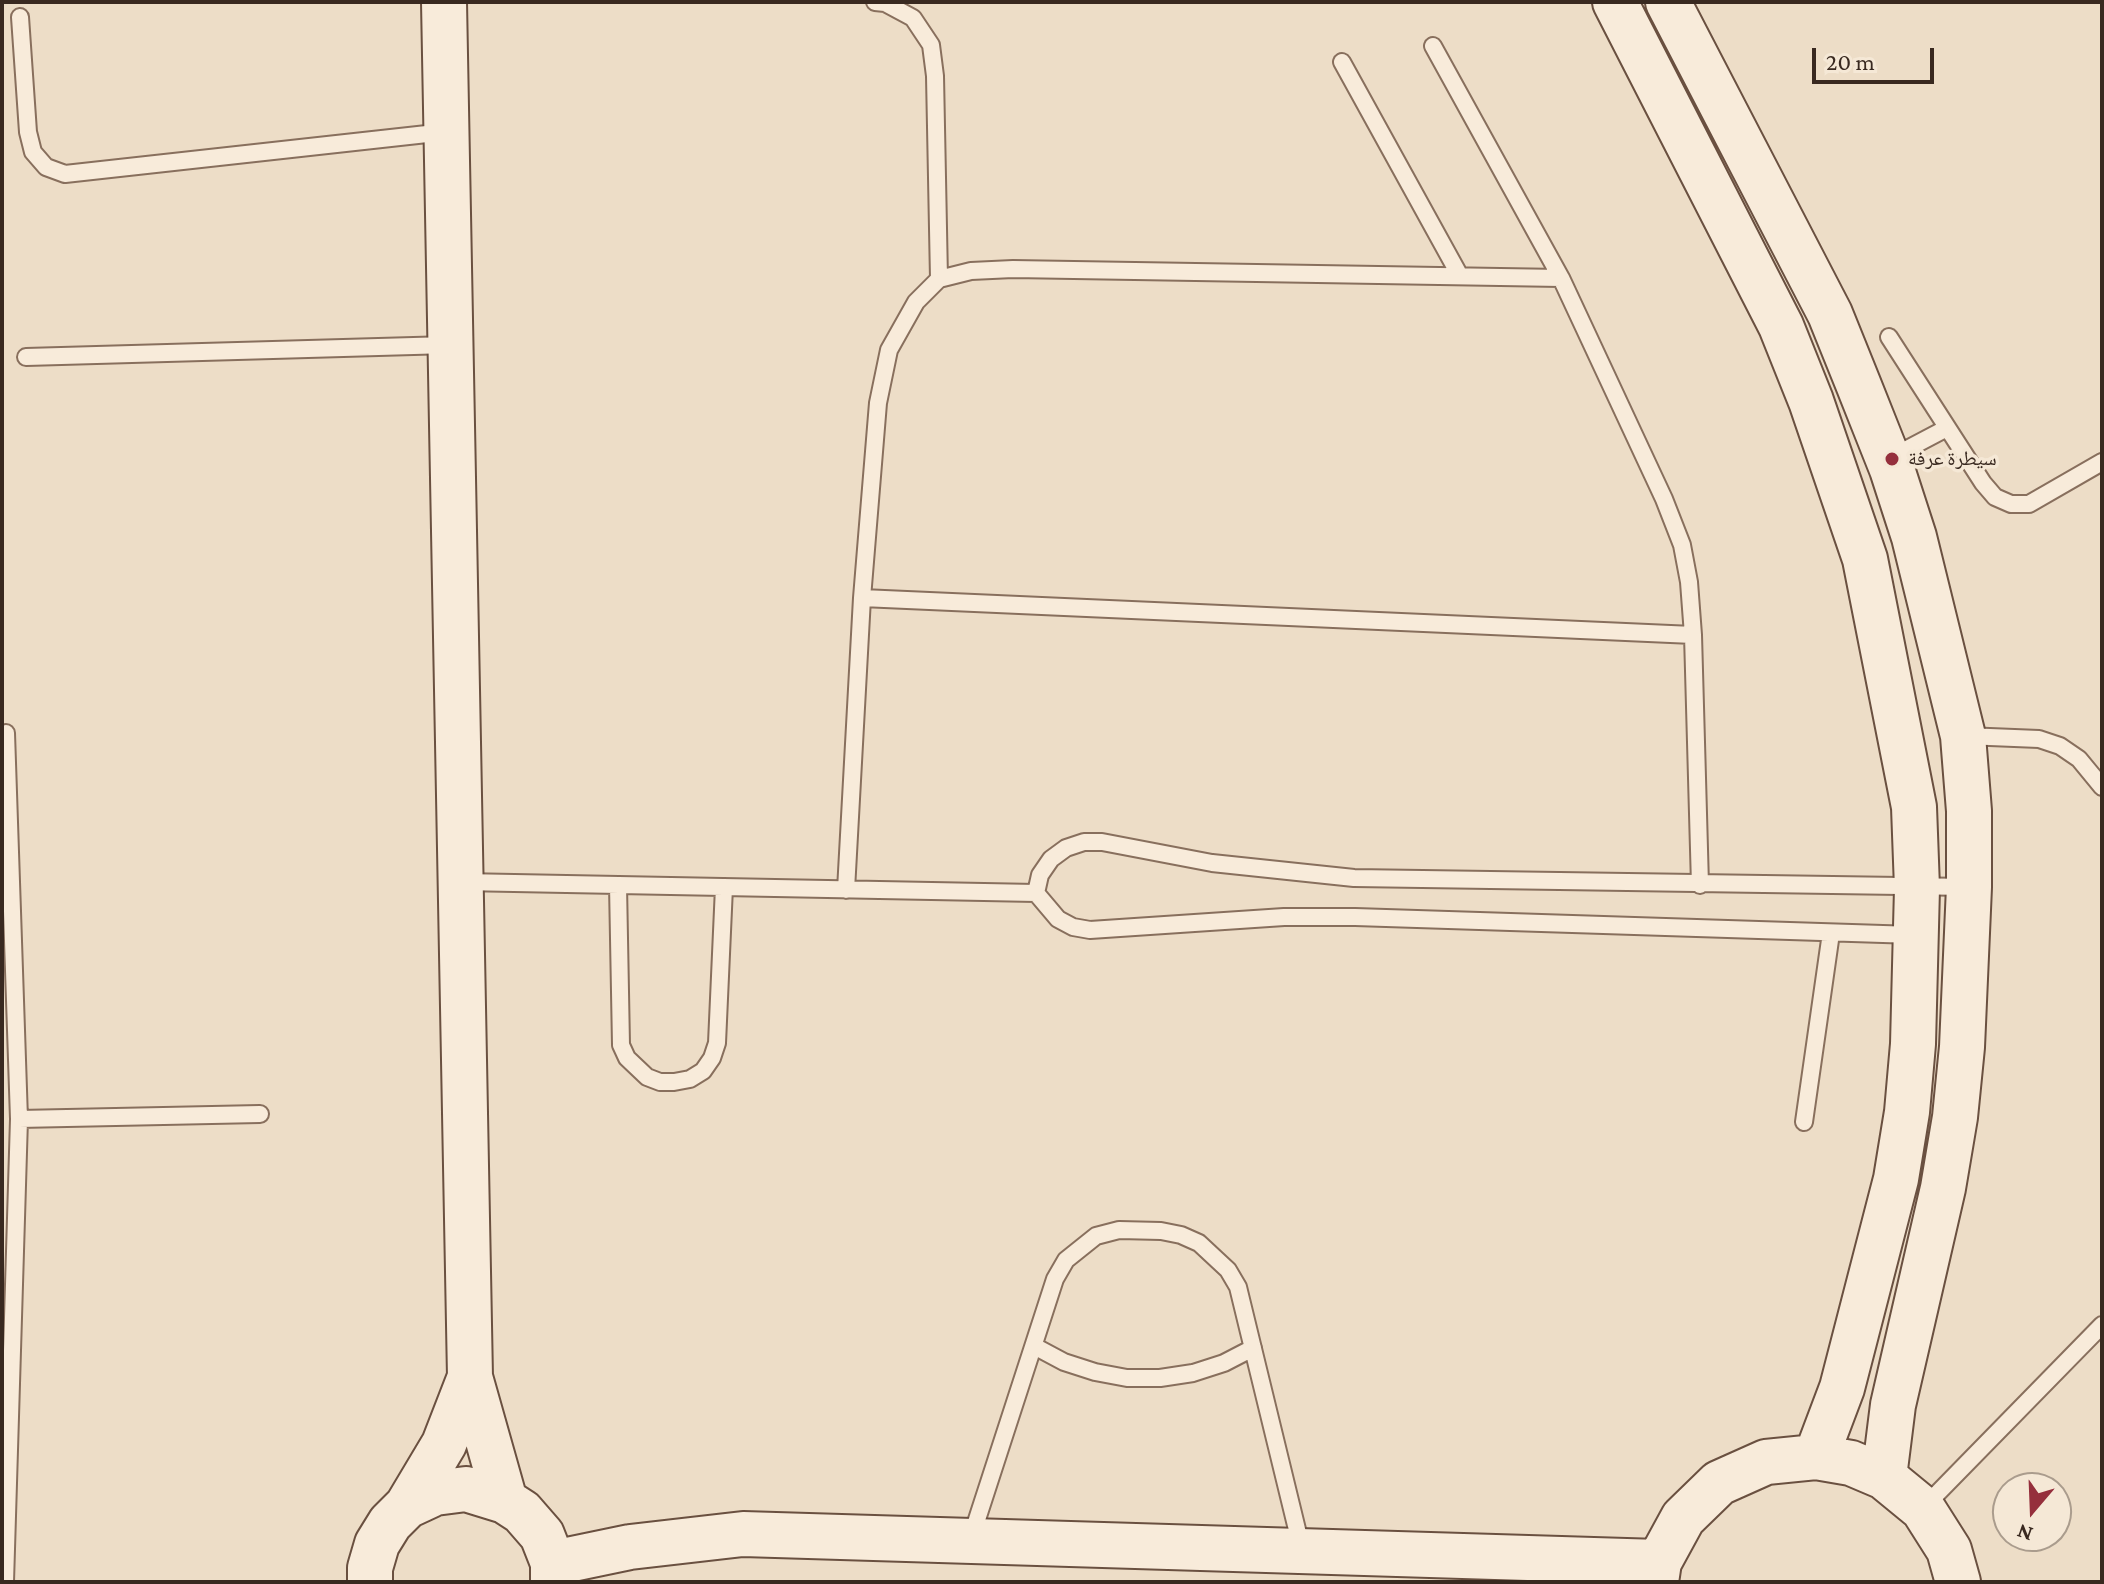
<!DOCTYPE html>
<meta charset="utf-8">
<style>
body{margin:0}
#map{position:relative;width:2104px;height:1584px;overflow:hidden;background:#edddc7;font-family:"Crimson Pro",serif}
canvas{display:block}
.frame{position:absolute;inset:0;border:4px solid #392920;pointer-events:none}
.north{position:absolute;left:1992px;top:1472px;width:80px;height:80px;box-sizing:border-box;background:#f5e8d6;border:2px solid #aa9c8d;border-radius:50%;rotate:199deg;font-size:22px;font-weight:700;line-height:32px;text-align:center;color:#392920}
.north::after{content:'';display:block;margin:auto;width:28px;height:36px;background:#952f3c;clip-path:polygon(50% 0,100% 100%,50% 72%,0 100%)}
.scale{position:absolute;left:1812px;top:48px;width:122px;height:36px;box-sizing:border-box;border:4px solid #392920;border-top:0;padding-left:10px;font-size:24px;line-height:28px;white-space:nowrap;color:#392920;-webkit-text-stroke:6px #f5e8d6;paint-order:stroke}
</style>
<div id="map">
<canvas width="2104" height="1584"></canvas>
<div class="frame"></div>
<div class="north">N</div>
<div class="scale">20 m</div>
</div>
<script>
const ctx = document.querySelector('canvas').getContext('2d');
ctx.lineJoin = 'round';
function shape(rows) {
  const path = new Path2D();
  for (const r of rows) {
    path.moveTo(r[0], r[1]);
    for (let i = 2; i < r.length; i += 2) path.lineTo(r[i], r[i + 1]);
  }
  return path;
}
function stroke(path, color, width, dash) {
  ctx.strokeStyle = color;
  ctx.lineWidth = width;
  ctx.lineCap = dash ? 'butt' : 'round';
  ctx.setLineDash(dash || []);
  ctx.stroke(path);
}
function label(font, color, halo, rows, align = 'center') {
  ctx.font = font + ' "Crimson Pro","Noto Naskh Arabic",serif';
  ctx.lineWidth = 7;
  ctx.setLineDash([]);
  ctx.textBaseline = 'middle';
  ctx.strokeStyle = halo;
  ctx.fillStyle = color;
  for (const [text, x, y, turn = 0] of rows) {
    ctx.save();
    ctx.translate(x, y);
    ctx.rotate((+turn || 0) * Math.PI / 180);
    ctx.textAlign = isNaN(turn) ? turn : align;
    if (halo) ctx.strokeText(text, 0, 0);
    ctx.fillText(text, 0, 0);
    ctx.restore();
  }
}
const lane = shape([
 [875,2,885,3,913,18,931,45,935,76,939,279],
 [20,17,28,132,33,152,46,167,65,174,445,132],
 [1433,46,1561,278,1664,499,1682,545,1689,582,1693,635,1700,885],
 [1342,62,1460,276],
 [1889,337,1983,483,1995,497,2011,504,2029,504,2102,462],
 [26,357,449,345],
 [1890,458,1947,428],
 [862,598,1693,635],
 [1965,736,2039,739,2060,746,2079,759,2102,787],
 [462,882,1036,893],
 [618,885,621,1045,627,1058,647,1077,660,1082,674,1082,690,1079,703,1071,712,1058,717,1043,724,887],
 [846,890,862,598,878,403,889,350,916,302,939,279,971,271,1013,269,1561,278],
 [1914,935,1355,917,1284,917,1090,930,1073,927,1058,919,1036,893,1040,875,1051,859,1066,848,1084,842,1102,842,1212,863,1354,878,1969,887],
 [19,1119,260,1114],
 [1804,1122,1831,933],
 [1034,1346,1064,1362,1095,1372,1127,1378,1160,1378,1193,1373,1224,1363,1253,1348],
 [1924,1507,2102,1325],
 [971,1538,1055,1279,1066,1260,1096,1236,1119,1230,1161,1231,1181,1235,1199,1243,1228,1270,1238,1287,1302,1550],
 [5,1582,19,1119,6,733]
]);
const secondary = shape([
 [444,2,470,1377,505,1501],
 [1615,2,1781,326,1811,401,1865,559,1914,807,1917,888,1913,1044,1907,1112,1896,1179,1842,1388,1816,1457],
 [1668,2,1830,314,1859,386,1892,469,1914,537,1963,736,1969,811,1969,887,1962,1047,1955,1117,1943,1188,1893,1405,1884,1477],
 [407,1506,444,1444,470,1377],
 [553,1563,630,1547,743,1534,1659,1562],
 [370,1582,370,1568,377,1544,390,1523,407,1506,435,1493,466,1489,505,1501,522,1512,542,1535,553,1563,553,1582],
 [1656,1582,1659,1562,1683,1518,1719,1483,1766,1462,1816,1457,1851,1463,1884,1477,1923,1509,1949,1550,1958,1582]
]);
const markers = [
 [1892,459,8,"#952f3c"]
];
const poiNames = [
 ["سيطرة عرفة",1908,459]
];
stroke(lane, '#886f5d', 20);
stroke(secondary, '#6a5040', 48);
stroke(lane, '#f8ebda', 16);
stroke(secondary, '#f8ebda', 44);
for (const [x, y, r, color] of markers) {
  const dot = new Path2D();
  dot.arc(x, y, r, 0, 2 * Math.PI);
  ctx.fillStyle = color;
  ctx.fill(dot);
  stroke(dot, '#f5e8d6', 3);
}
label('20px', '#392920', '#f5e8d6', poiNames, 'left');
</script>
